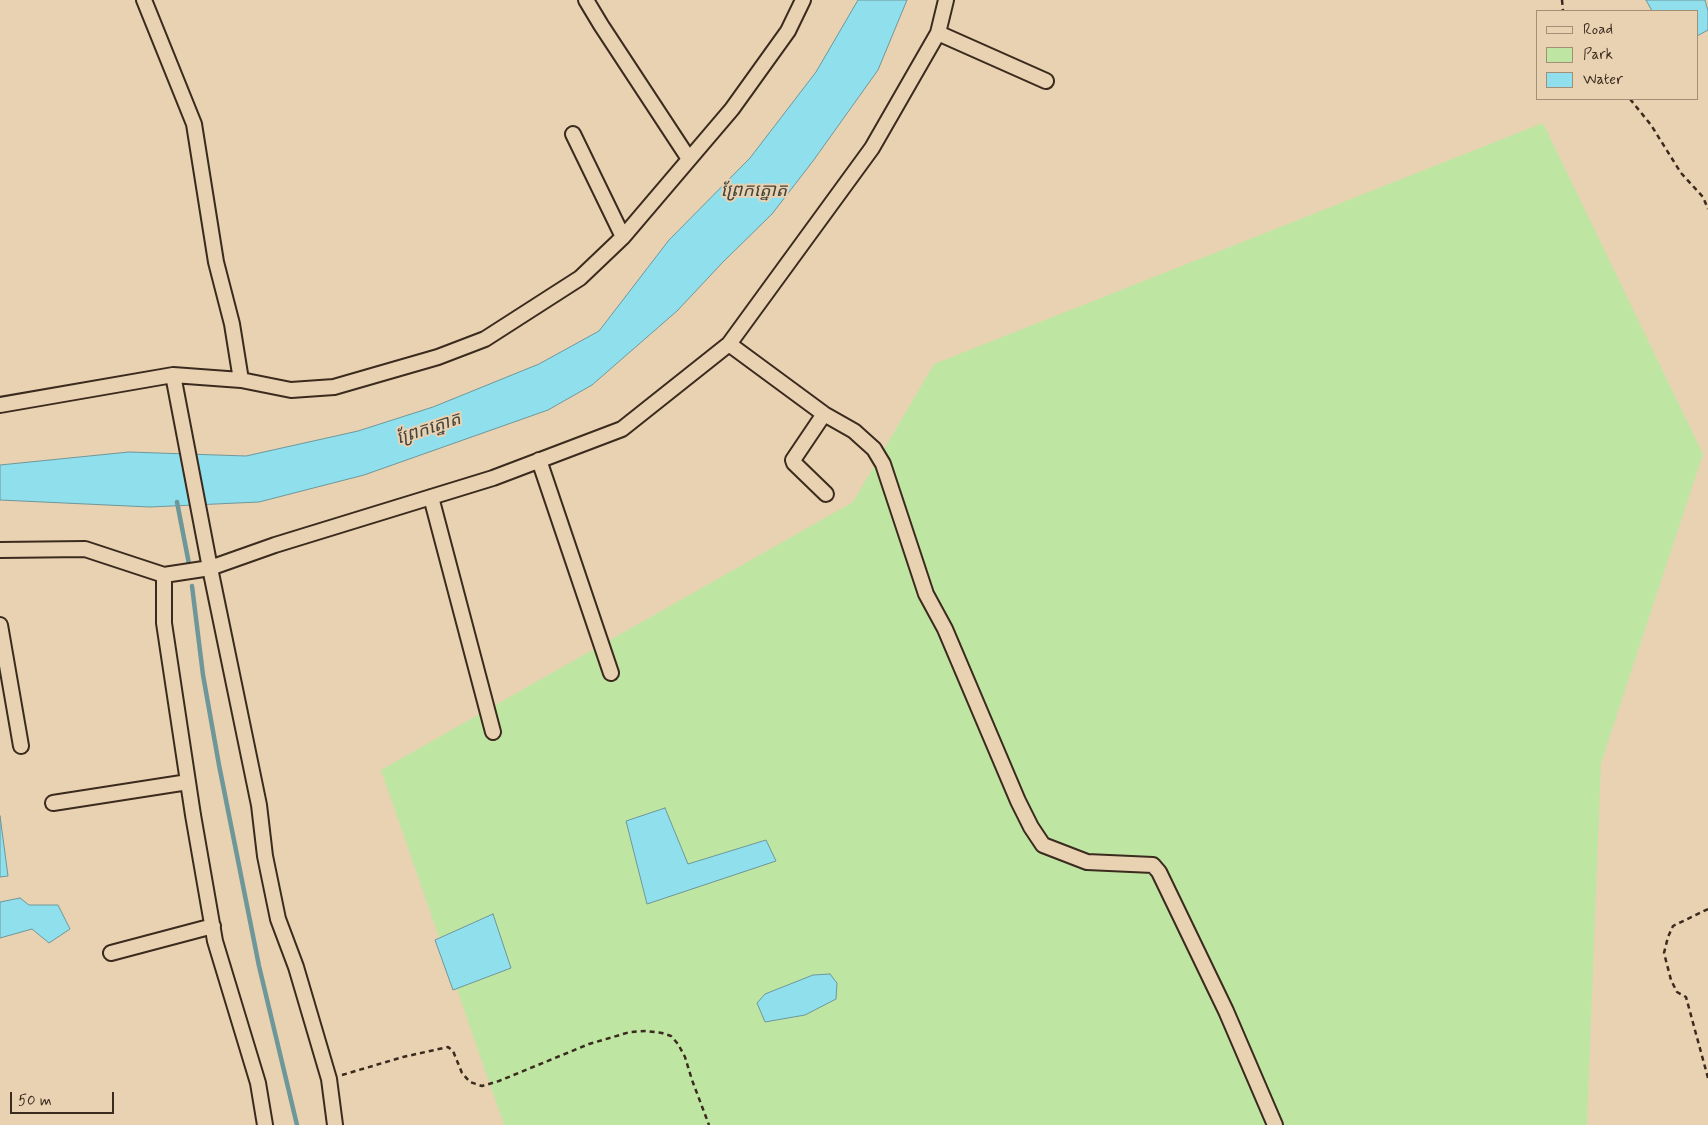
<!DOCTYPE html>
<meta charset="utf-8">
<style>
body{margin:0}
#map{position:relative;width:1708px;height:1125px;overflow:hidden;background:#e9d2b2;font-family:Mynerve,sans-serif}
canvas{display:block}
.legend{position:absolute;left:1536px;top:10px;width:162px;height:90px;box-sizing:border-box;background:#e9d2b2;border:1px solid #a38f77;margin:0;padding:6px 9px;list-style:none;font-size:15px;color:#3b2a1e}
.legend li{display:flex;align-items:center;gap:10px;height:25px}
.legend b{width:25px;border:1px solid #a38f77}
.scale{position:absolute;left:10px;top:1092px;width:104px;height:22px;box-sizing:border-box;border:2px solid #3b2a1e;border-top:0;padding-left:6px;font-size:15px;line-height:18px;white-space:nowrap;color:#3b2a1e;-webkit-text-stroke:4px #e9d2b2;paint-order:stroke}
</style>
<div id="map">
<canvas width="1708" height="1125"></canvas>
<ul class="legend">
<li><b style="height:6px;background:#e9d2b2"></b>Road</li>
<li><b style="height:14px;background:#bee6a2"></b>Park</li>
<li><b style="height:14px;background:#90dfed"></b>Water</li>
</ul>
<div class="scale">50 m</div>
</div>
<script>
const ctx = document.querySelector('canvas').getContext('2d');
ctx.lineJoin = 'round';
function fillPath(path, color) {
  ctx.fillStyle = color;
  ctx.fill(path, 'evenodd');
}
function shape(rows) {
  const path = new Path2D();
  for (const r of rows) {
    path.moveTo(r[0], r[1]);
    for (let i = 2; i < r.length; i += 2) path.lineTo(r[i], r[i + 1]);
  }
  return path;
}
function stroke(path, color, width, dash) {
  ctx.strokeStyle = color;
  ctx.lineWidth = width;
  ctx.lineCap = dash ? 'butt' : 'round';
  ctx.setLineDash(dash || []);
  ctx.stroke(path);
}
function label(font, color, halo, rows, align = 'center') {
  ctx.font = font + ' Mynerve,"Noto Sans Khmer",sans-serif';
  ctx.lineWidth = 4;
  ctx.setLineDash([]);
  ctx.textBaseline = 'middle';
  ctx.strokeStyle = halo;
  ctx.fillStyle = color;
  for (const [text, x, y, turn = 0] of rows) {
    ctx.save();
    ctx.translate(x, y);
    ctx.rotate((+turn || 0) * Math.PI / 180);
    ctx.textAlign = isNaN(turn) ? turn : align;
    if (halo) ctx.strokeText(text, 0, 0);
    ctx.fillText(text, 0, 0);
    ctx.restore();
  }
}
const green = shape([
 [1543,123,1703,454,1601,763,1587,1125,504,1125,381,770,853,502,934,364]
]);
const water = shape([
 [858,0,907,0,878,70,813,161,772,214,723,262,677,311,592,385,548,410,364,475,259,502,150,507,0,500,0,465,129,452,246,456,358,431,433,407,539,364,599,331,669,240,750,158,816,72,858,0],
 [1646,0,1705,0,1708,11,1708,30,1697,36,1697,11,1652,11,1646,0],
 [665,808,688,864,766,840,776,861,647,904,626,821,665,808],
 [0,816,8,876,0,877,0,816],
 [20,898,29,905,58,905,70,929,49,943,32,929,0,938,0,902,20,898],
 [493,914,511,968,453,990,435,940,493,914],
 [830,974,837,983,836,999,805,1015,765,1022,757,1003,765,994,813,975,830,974]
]);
const stream = shape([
 [177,502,189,564],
 [192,586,203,675,219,765,259,966,297,1125]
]);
const path = shape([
 [1562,0,1563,11],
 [1630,99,1651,125,1681,173,1703,197,1708,209],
 [1708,909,1673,926,1668,937,1664,953,1671,980,1677,992,1686,997,1708,1078],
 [342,1075,403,1057,448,1047,453,1051,462,1073,470,1082,482,1086,499,1081,589,1044,630,1032,646,1031,662,1033,671,1036,678,1044,685,1057,692,1080,709,1125]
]);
const minor = shape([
 [144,0,194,124,216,262,232,324,241,380],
 [586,0,601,25,689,159],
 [938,33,1046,81],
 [573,134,623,237],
 [729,344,824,414,793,460,794,463,826,494],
 [173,375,210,568,259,805,265,856,278,919,296,967,329,1079,335,1125],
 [0,405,173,375,241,380,291,390,334,387,438,357,485,339,580,278,623,237,732,109,788,31,803,0],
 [824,414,854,431,874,449,883,464,926,594,945,629,1018,801,1031,827,1043,845,1087,862,1153,865,1159,872,1226,1011,1275,1125],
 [539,460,611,673],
 [431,497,493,732],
 [0,550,85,549,164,575,210,568,275,545,493,478,622,429,729,344,872,148,938,33,946,0],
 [164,575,164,623,193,815,215,941,258,1083,265,1125],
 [0,625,21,746],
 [53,803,188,782],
 [111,953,213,926]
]);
const waterNames = [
 ["ព្រែកត្នោត",754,192],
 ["ព្រែកត្នោត",429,430,-18]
];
fillPath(green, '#bee6a2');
fillPath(water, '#90dfed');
stroke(water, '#6e979a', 1);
stroke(stream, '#6e979a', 4.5);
stroke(minor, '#3b2a1e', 18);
stroke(path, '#3b2a1e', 2.5, [5, 4]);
stroke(minor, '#e9d2b2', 14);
label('italic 18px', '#48453d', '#e9d2b2', waterNames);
</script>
